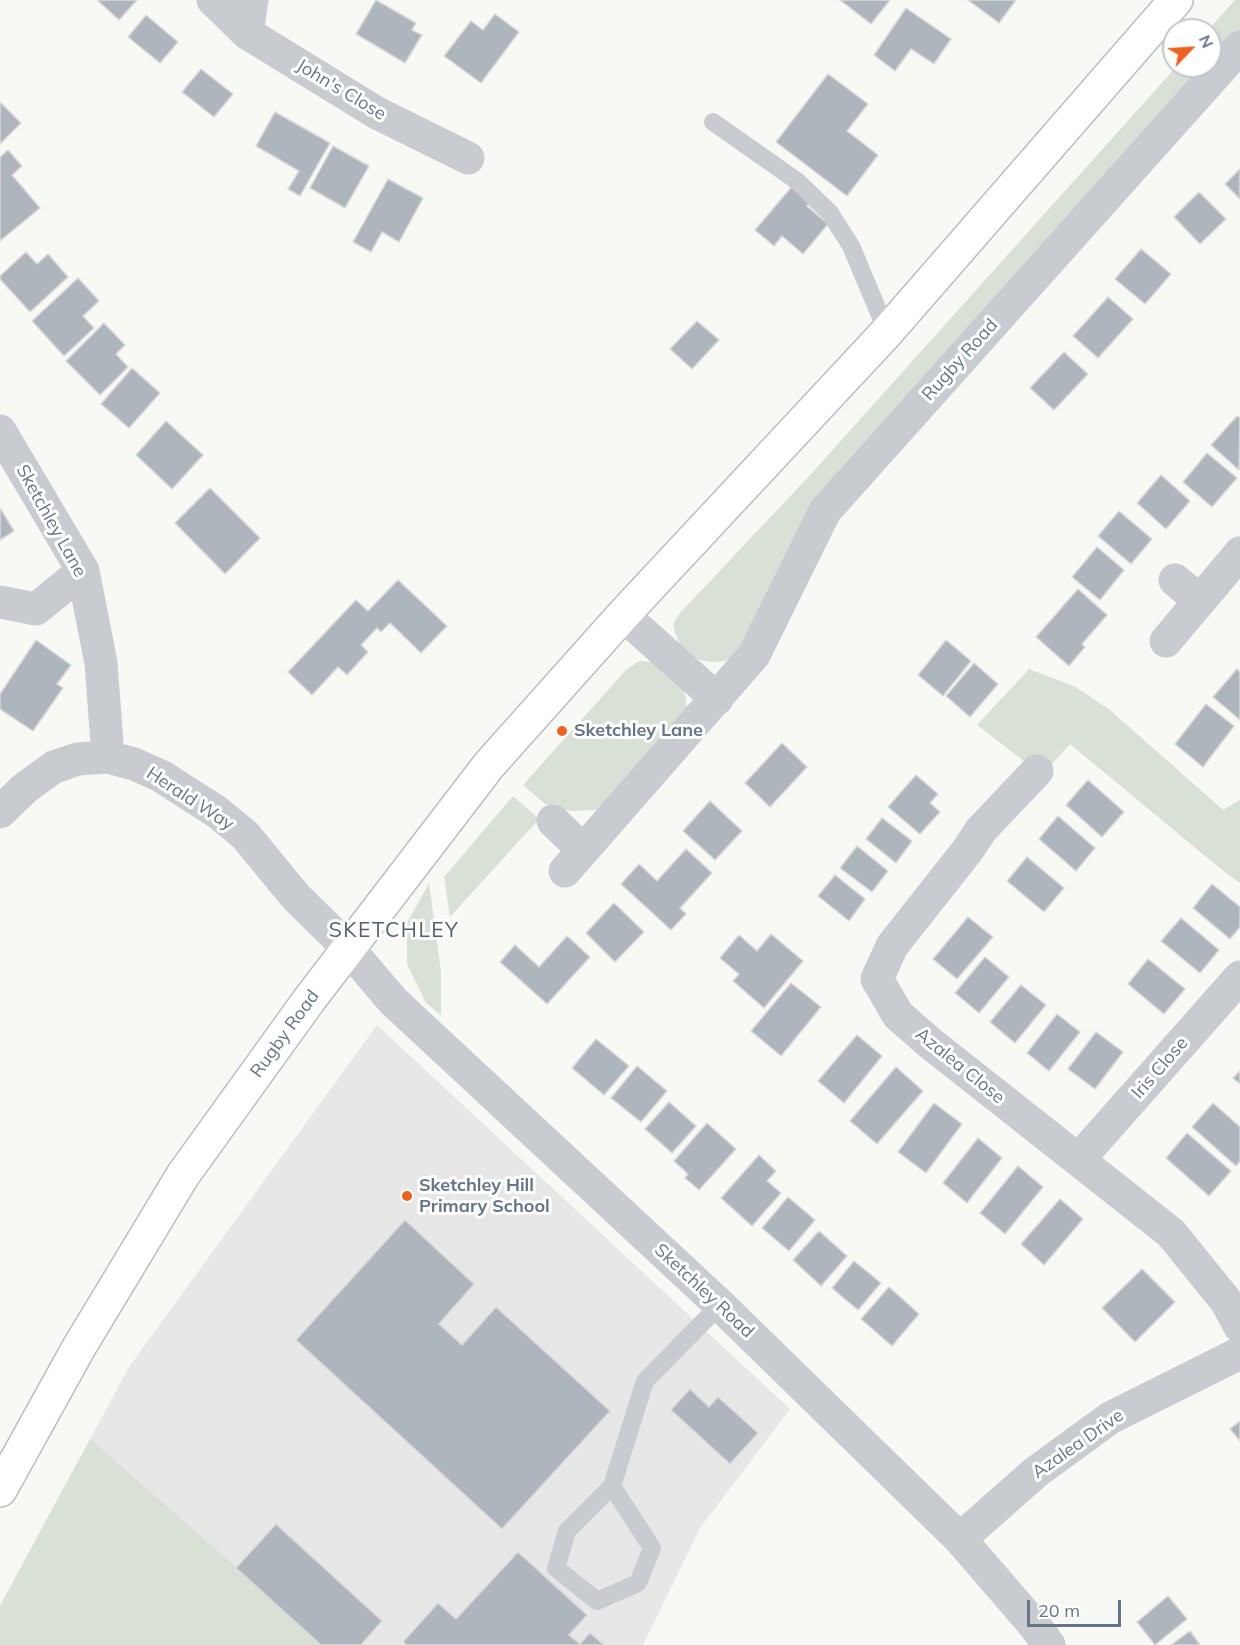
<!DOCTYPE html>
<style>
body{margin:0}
#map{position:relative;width:1240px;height:1645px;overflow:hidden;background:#f8f8f5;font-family:Mulish,sans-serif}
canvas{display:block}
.north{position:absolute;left:1162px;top:18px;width:60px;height:60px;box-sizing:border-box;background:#fff;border:2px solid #c1c8cf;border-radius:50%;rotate:65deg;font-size:16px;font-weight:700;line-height:24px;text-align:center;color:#657588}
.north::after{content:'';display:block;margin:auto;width:21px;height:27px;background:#ef611e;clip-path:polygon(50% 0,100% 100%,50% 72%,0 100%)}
.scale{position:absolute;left:1027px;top:1600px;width:94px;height:27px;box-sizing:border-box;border:3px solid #657588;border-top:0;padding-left:8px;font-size:18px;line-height:21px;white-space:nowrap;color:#657588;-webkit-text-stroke:4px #fff;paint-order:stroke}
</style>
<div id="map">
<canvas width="1240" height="1645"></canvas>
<div class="north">N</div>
<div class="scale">20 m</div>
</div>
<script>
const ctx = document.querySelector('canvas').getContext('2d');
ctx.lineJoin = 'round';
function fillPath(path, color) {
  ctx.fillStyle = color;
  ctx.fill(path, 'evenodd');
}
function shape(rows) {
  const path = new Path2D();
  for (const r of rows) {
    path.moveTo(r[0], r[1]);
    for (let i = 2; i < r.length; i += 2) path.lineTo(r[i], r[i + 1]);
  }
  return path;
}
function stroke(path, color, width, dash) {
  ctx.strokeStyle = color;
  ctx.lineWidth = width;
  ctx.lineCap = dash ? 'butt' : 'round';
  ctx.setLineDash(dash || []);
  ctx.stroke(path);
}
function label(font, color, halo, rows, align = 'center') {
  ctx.font = font + ' Mulish,sans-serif';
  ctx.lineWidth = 6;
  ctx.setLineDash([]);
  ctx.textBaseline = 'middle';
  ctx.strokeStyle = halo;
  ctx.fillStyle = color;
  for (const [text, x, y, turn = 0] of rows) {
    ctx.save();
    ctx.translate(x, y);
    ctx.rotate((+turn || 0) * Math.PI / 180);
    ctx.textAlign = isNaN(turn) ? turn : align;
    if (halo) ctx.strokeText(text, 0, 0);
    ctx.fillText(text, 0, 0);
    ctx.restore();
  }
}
const built = shape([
 [377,1025,790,1409,700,1528,643,1645,0,1645,0,1606,129,1367]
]);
const green = shape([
 [1235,0,1240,0,1240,38,835,494,738,655,725,661,711,662,699,660,683,650,676,636,673,624,680,613,812,473,1177,66,1210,66,1210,30,1208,30],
 [639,661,652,662,676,676,685,695,687,708,598,810,570,811,545,804,523,785,626,670],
 [1029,669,1074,686,1110,710,1223,810,1240,800,1240,883,1222,870,1070,744,1042,775,977,725],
 [513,796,539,819,450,917,444,877],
 [429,883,441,972,441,1015,426,1003,407,964,407,923],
 [90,1439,325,1645,0,1645,0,1606]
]);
const building = shape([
 [97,0,137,0,119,20,97,0],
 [376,0,416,23,412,30,422,35,405,63,356,34,376,0],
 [840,0,890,0,871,24,840,0],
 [968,0,1016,0,999,23,968,0],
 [906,8,951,39,934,64,911,49,895,71,874,55,906,8],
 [495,14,519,32,481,83,444,56,471,21,483,30,495,14],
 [146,15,178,42,160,63,128,37,146,15],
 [201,69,233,94,214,117,182,92,201,69],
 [828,74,868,104,847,131,878,155,847,196,776,142,828,74],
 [0,102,21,123,0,144,0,102],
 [275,112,330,143,300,196,288,189,299,171,256,146,275,112],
 [333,146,369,166,345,208,310,188,333,146],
 [8,150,22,166,12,175,40,208,0,241,0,157,8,150],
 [1240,169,1240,199,1225,184,1240,169],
 [388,179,423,198,399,242,382,232,371,252,353,242,388,179],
 [794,184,811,200,807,206,828,224,803,254,782,236,774,246,755,230,794,184],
 [1199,192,1226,219,1200,244,1174,217,1199,192],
 [1141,249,1171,274,1145,304,1115,279,1141,249],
 [26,252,37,264,48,254,68,277,30,312,0,279,0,276,26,252],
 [78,278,99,301,83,316,94,328,64,356,32,321,78,278],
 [1108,297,1133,319,1098,358,1073,336,1108,297],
 [697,321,719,340,692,369,670,349,697,321],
 [104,323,125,345,116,354,128,367,100,395,66,361,104,323],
 [1064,352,1088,374,1054,410,1030,388,1064,352],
 [132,368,160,393,129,428,101,404,132,368],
 [1237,416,1240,418,1239,470,1211,445,1237,416],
 [166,421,203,455,172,489,136,455,166,421],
 [1207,453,1237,478,1212,507,1183,482,1207,453],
 [1161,475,1190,501,1166,529,1137,503,1161,475],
 [210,488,260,538,225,574,175,523,210,488],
 [0,508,14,531,0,540,0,508],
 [1119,511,1152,539,1131,564,1098,536,1119,511],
 [1097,547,1124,570,1100,600,1072,577,1097,547],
 [398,580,447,626,421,653,390,623,381,632,377,628,361,645,368,652,347,675,338,667,312,695,288,672,356,600,368,611,398,580],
 [1078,589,1107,615,1082,644,1085,647,1069,666,1036,637,1078,589],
 [36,640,71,665,57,684,63,688,33,731,0,709,0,694,36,640],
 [946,640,971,661,943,696,918,675,946,640],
 [974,663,998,684,970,717,946,696,974,663],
 [1237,669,1240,672,1240,720,1213,697,1237,669],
 [1206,704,1234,726,1203,767,1175,744,1206,704],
 [782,743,807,767,770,807,745,783,782,743],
 [916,775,938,794,930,803,940,812,920,834,888,807,916,775],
 [1088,780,1124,812,1102,837,1066,805,1088,780],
 [710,801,742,831,715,860,683,831,710,801],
 [1058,816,1095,848,1076,871,1039,839,1058,816],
 [882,818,912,841,896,863,866,839,882,818],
 [857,846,888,871,872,892,840,868,857,846],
 [686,849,712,873,680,908,686,914,671,930,621,884,639,864,657,881,686,849],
 [1027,857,1064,888,1044,912,1007,881,1027,857],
 [835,875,865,899,849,921,818,896,835,875],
 [1212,884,1240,907,1240,927,1230,939,1193,908,1212,884],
 [614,903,644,932,615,962,586,933,614,903],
 [968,917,993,937,957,979,933,959,968,917],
 [1181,918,1219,950,1200,973,1161,941,1181,918],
 [771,934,803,961,764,1008,733,981,739,974,720,958,739,935,757,951,771,934],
 [567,936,590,957,547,1004,500,962,515,945,539,967,567,936],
 [985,957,1009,977,979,1013,955,993,985,957],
 [1148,959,1185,989,1164,1014,1128,984,1148,959],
 [791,983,821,1007,781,1056,751,1031,791,983],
 [1021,985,1046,1005,1015,1043,990,1022,1021,985],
 [1057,1014,1080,1032,1049,1071,1027,1053,1057,1014],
 [1096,1032,1123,1052,1095,1089,1068,1069,1096,1032],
 [857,1035,882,1056,844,1103,818,1081,857,1035],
 [596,1039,629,1066,604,1095,572,1068,596,1039],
 [637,1066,667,1091,641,1122,611,1098,637,1066],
 [896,1067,923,1091,877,1144,850,1121,896,1067],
 [1240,1071,1240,1084,1233,1078,1240,1071],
 [669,1102,696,1126,672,1153,645,1129,669,1102],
 [934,1103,962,1124,926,1173,898,1152,934,1103],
 [1213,1103,1240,1127,1240,1161,1236,1166,1192,1127,1213,1103],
 [707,1123,736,1149,699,1190,685,1178,688,1174,674,1161,707,1123],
 [1187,1133,1231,1171,1209,1196,1166,1158,1187,1133],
 [978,1138,1002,1158,967,1203,943,1183,978,1138],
 [759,1155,776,1171,767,1181,781,1193,752,1226,721,1198,759,1155],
 [1018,1166,1043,1187,1005,1234,980,1213,1018,1166],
 [788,1197,815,1220,789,1251,762,1228,788,1197],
 [1060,1199,1083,1219,1044,1265,1021,1244,1060,1199],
 [405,1220,474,1284,439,1324,462,1345,496,1307,610,1411,502,1529,296,1340,405,1220],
 [819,1231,847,1256,821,1286,793,1260,819,1231],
 [854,1261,881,1283,858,1310,832,1288,854,1261],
 [1142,1269,1175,1302,1135,1342,1102,1308,1142,1269],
 [889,1287,919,1314,892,1346,861,1319,889,1287],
 [690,1389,709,1407,718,1397,758,1433,730,1464,671,1410,690,1389],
 [1240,1421,1240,1441,1230,1429,1240,1421],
 [276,1524,382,1621,361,1645,321,1645,236,1568,276,1524],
 [518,1552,587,1615,569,1635,580,1644,590,1633,604,1645,407,1645,403,1642,438,1603,456,1619,518,1552],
 [1168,1596,1187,1619,1155,1645,1137,1622,1168,1596],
 [1190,1631,1200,1645,1171,1645,1190,1631]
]);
const lane = shape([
 [713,122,797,181,830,213,851,246,887,332],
 [612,1486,567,1531,556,1568,597,1601,638,1583,652,1548,612,1486,645,1381,720,1305]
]);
const street = shape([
 [213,0,247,33],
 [252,0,247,33,377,113,468,158],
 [0,431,83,571,101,663,108,757],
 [1175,580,1200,601],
 [0,602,36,609,83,571],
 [623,615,717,699],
 [1166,641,1240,553],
 [1037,771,981,830,967,851,892,946,877,979,898,1015,930,1043,1171,1233,1226,1301,1240,1327],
 [0,812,25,788,54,767,78,759,108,757,134,764,161,776,217,812,245,835,296,897,348,948,393,1001,720,1305,960,1539,1035,1626,1049,1645],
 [553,821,583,850],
 [565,871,754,655,825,511,1240,47],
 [1079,1159,1240,977],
 [960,1539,1036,1472,1110,1418,1240,1353]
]);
const secondary = shape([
 [0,1490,78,1349,183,1175,309,1000,489,765,623,615,887,332,1176,0]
]);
const markers = [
 [562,731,6,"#ef611e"],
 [407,1196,6,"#ef611e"]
];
const streetNames = [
 ["John's Close",341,90,31],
 ["Rugby Road",960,360,-48],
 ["Sketchley Lane",51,521,61],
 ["Herald Way",190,799,33],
 ["Rugby Road",285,1034,-54],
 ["Azalea Close",960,1066,39],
 ["Iris Close",1160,1068,-49],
 ["Sketchley Road",704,1291,43],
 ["Azalea Drive",1078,1444,-35]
];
const poiNames = [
 ["Sketchley Lane",574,731],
 ["Sketchley Hill",419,1186],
 ["Primary School",419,1207]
];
const quarterNames = [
 ["SKETCHLEY",394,931]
];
fillPath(built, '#e6e7e6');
fillPath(green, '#d9e0d6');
fillPath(building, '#aeb5bc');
stroke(building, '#d9dad7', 1.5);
stroke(secondary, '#babec4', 36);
stroke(lane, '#c8cbcf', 18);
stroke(street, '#c8cbcf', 33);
stroke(secondary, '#fff', 33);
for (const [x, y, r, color] of markers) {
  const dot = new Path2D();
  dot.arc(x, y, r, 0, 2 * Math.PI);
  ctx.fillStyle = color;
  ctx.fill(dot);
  stroke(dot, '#fff', 2);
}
label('18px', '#657588', '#fff', streetNames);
label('bold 18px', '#657588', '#fff', poiNames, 'left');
ctx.letterSpacing = '1.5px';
label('21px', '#535f6d', '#fff', quarterNames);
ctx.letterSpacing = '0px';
</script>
